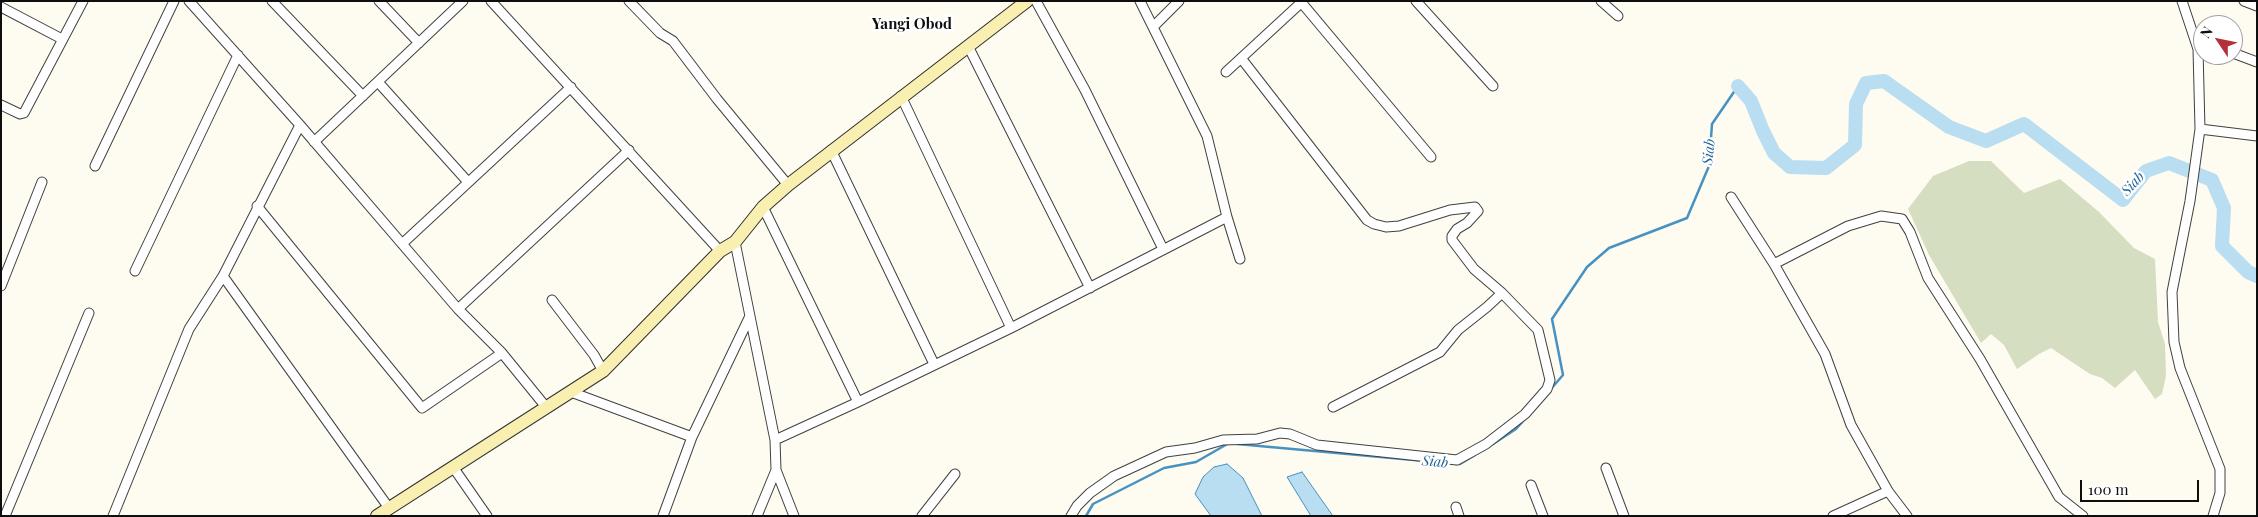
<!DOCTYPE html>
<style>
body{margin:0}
#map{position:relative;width:2258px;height:517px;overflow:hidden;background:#fefbf0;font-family:"Playfair Display",serif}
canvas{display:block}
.frame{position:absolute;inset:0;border:2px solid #0e0e0e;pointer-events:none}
.north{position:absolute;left:2193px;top:15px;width:50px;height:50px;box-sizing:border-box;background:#fff;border:1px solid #9f9f9f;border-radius:50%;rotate:304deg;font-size:14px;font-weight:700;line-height:20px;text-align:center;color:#0e0e0e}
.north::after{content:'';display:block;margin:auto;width:18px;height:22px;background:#b2313a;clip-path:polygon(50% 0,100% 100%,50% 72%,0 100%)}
.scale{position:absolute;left:2080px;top:480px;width:119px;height:22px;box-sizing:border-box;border:2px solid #0e0e0e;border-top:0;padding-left:6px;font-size:15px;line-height:18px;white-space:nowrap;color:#0e0e0e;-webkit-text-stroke:4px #fff;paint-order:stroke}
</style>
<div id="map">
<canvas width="2258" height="517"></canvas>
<div class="frame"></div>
<div class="north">N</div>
<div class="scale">100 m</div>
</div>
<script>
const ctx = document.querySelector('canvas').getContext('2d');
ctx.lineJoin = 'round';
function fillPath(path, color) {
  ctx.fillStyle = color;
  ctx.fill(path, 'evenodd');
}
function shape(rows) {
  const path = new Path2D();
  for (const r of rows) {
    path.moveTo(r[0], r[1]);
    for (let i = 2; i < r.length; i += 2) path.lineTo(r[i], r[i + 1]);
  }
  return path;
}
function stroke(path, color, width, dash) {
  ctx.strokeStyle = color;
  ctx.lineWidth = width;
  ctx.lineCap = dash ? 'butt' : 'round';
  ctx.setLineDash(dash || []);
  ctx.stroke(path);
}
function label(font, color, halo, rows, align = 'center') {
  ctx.font = font + ' "Playfair Display",serif';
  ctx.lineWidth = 5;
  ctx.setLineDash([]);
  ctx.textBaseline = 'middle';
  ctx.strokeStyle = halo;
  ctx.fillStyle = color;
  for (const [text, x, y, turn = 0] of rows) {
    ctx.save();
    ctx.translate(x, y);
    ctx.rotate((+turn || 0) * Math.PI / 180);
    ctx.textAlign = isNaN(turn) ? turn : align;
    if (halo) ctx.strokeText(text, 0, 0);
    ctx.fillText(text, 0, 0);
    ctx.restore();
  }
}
const cemetery = shape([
 [1969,161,1991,161,2024,193,2060,179,2099,212,2134,248,2155,259,2158,322,2165,344,2166,376,2162,394,2155,399,2135,370,2115,388,2102,378,2090,374,2051,348,2039,354,2017,369,2004,345,1991,334,1981,343,1929,255,1908,209,1933,176]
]);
const water = shape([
 [1227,464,1243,478,1262,516,1211,516,1195,494,1203,477,1214,467,1227,464],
 [1302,472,1333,516,1311,516,1287,477,1302,472]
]);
const stream = shape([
 [1550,390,1563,375,1552,319,1587,267,1609,248,1687,218,1709,166,1712,124,1738,86],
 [1237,444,1425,461],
 [1493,444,1516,429,1525,419],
 [1456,464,1460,464,1475,455],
 [1086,516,1093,504,1164,468,1196,462,1229,443]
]);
const river = shape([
 [1738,86,1751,101,1763,131,1774,153,1790,167,1826,168,1855,145,1856,104,1866,83,1884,81,1949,127,1986,141,2024,124,2123,200,2146,171,2169,163,2212,180,2224,208,2222,246,2248,272,2257,276]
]);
const street = shape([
 [189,1,300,125,458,309,502,353,546,407],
 [272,1,363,96],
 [379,1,419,43],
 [491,1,720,251],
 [629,1,660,33,673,41,717,99,788,185],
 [1036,1,1085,90,1163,249],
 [1140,1,1207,136,1227,217,1240,259],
 [1416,1,1493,86],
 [1601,1,1618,16],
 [2182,1,2198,49,2200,129,2190,201,2172,292,2174,342,2180,368,2220,469,2220,493,2213,516],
 [2244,1,2257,6],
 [1301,2,1431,157],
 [1,7,62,39],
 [1154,26,1179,1],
 [968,46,1090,288],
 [2233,53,2257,62],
 [1241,58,1367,220,1374,224,1386,227,1399,226,1450,210,1475,207,1478,211,1467,223,1457,229,1452,236,1452,240,1474,269,1502,293,1487,307,1458,330,1440,352,1333,407],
 [1226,72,1303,1],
 [378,82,468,182],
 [901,96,1011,328],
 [1,105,20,114,24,113,83,1],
 [2200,129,2257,136],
 [314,142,463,1],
 [831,150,934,364],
 [95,166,174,1],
 [1731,197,1774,264,1825,354,1851,425,1888,491],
 [257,206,422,408,502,353],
 [763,207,858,402],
 [735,242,775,440,776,470,757,516],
 [402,244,571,87],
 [1774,264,1848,226,1881,216,1902,219,1910,232,1928,278,1980,359,2059,497,2083,516],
 [135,271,238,55],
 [223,276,389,508],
 [1,286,42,182],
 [552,300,594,355,603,371],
 [458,309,629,150],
 [571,392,692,437],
 [775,440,858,402,1011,328,1227,217],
 [453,467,487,516],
 [1606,468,1624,516],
 [776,470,794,516],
 [1531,485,1543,516],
 [1456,507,1459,516],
 [5,516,89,313],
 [113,516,189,329,223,276,300,125],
 [663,516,692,437,750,316],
 [922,516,955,474],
 [1071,516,1077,506,1090,493,1114,476,1166,452,1195,448,1223,440,1257,439,1280,433,1290,434,1317,445,1457,460,1486,444,1525,414,1547,389,1550,380,1538,330,1502,293],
 [1833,516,1888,491,1907,516]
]);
const secondary = shape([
 [377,516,603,371,720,251,735,242,763,207,788,185,1027,1]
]);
const waterNames = [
 ["Siab",1709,152,-83],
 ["Siab",2133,184,-47],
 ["Siab",1435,462,5]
];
const quarterNames = [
 ["Yangi Obod",912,24]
];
fillPath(cemetery, '#d6dec2');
fillPath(water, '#b9ddf1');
stroke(water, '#4692c2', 1);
stroke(stream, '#4692c2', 2.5);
stroke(river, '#b9ddf1', 14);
stroke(street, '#414141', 11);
stroke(secondary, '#303030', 14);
stroke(street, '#fff', 9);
stroke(secondary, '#f8efb0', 12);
label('italic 14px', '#216495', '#fff', waterNames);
label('bold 15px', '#0e0e0e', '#fff', quarterNames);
</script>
